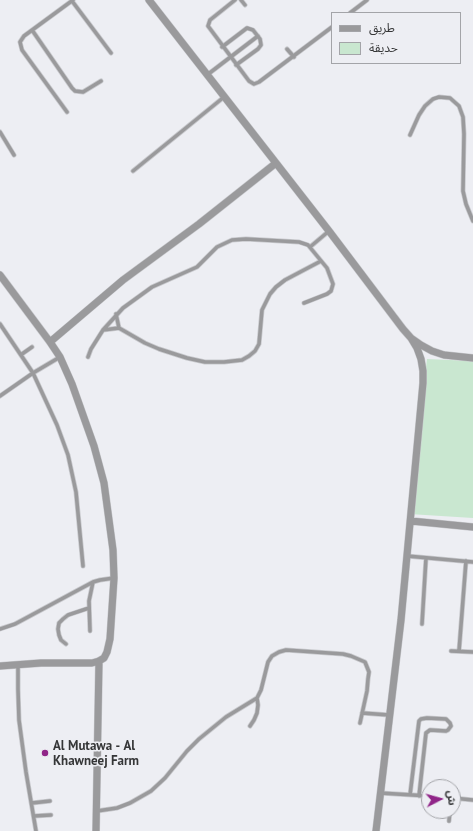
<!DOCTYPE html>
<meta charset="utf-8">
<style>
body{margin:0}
#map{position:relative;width:473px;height:831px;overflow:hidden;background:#edeef3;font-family:"PT Sans","Noto Sans Arabic",sans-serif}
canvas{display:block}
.legend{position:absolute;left:331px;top:12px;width:130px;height:52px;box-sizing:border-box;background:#edeef3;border:1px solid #a3a4a8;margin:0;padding:5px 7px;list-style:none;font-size:12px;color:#353637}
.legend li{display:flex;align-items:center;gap:8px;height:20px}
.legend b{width:20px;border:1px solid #a3a4a8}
.north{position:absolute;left:421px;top:779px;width:40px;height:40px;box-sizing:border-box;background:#edeef3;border:1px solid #a3a4a8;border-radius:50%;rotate:84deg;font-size:11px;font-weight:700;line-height:16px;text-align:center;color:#353637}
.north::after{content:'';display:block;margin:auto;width:14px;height:18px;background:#902588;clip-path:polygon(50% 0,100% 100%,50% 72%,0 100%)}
</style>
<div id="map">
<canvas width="473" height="831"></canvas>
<ul class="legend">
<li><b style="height:5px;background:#9a9a9c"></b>طريق</li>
<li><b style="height:11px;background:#c9e7d0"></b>حديقة</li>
</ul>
<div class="north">ش</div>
</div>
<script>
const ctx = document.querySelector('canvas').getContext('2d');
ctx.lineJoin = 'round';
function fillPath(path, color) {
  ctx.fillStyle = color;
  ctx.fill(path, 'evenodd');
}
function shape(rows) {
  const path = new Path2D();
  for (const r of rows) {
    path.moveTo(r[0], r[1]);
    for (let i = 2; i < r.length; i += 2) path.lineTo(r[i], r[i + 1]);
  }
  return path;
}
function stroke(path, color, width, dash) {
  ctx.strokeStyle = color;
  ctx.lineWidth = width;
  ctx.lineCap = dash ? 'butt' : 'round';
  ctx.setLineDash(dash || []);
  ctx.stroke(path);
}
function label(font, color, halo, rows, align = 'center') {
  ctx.font = font + ' "PT Sans",sans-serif';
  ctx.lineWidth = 3;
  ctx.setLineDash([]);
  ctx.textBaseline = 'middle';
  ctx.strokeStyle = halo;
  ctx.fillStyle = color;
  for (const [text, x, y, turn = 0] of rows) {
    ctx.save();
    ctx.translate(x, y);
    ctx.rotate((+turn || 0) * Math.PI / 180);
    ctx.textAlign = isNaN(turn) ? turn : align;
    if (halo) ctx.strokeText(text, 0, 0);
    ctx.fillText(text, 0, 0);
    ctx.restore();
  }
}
const green = shape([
 [427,359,473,361,473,518,409,514]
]);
const lane = shape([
 [235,0,210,20,208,26,249,81,254,84,259,82,332,27],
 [241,0,245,5],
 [72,1,111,53],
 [350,13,367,0],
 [32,30,72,88,75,91,83,92,101,81],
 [222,47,247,28,253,30,260,39,261,45,258,49,236,65],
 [287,49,294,57],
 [207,75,258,36],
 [67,112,22,50,20,42,24,36,73,0],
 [0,132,14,155],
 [410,135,419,115,425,106,433,99,439,97,450,98,459,106,463,117,464,134,463,191,466,204,473,221],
 [133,171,224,97],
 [310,247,329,231],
 [116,314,119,328],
 [0,324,33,373,57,425,68,455,76,492,83,566],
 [103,330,119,328,145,343,159,349,187,358,205,362,224,362,242,360,249,356,255,351,259,344,262,310,270,294,276,287,285,280,321,261],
 [22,354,32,347],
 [88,357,91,349,103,330,123,308,152,287,197,267,217,247,232,240,246,239,299,242,308,245,327,268,333,284,331,291,327,294,304,303],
 [0,396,33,373,60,357],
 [407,556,473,562],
 [422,624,426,558],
 [0,629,15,624,93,582,100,580,114,578],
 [90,631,89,601,93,582],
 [66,644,61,640,59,635,58,629,59,623,63,619,68,615,89,608],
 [451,651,473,652],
 [459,651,466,561],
 [18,664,18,689,19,720,26,772,36,831],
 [362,713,389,715],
 [250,726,254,720,257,713,258,705,257,698],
 [380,793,429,796],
 [410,795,419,721,421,719,427,718,446,719,450,723,451,726,448,730,446,731,430,730,426,733,419,796],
 [453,798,473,800],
 [32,803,50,801],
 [97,811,117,808,130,803,151,791,165,778,187,751,199,739,226,717,257,698,261,690,268,662,272,656,279,652,286,650,343,654,351,656,365,662,369,672,368,679,367,691,360,723],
 [34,816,51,815],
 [449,821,450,811]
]);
const street = shape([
 [149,0,329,231,403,329,411,338,421,345,432,351,444,355,473,358],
 [0,275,50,342,60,357,72,384,94,446,104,483,113,550,114,578,110,639,107,652,104,658,99,661,92,663,41,663,0,666],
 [50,342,123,280,199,224,276,163],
 [411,521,473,527],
 [96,831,99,661],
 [376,831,401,620,423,383,423,371,421,359,417,348,411,338]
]);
const markers = [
 [45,753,4,"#902588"]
];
const poiNames = [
 ["Al Mutawa - Al",53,746],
 ["Khawneej Farm",53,761]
];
fillPath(green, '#c9e7d0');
stroke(lane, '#c8c9cd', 5);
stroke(street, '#c8c9cd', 8);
stroke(lane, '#9a9a9c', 3.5);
stroke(street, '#9a9a9c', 7);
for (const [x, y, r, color] of markers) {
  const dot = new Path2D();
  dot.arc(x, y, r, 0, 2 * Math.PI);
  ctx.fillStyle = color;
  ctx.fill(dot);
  stroke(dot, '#edeef3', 1.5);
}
label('bold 13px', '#353637', '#edeef3', poiNames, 'left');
</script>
